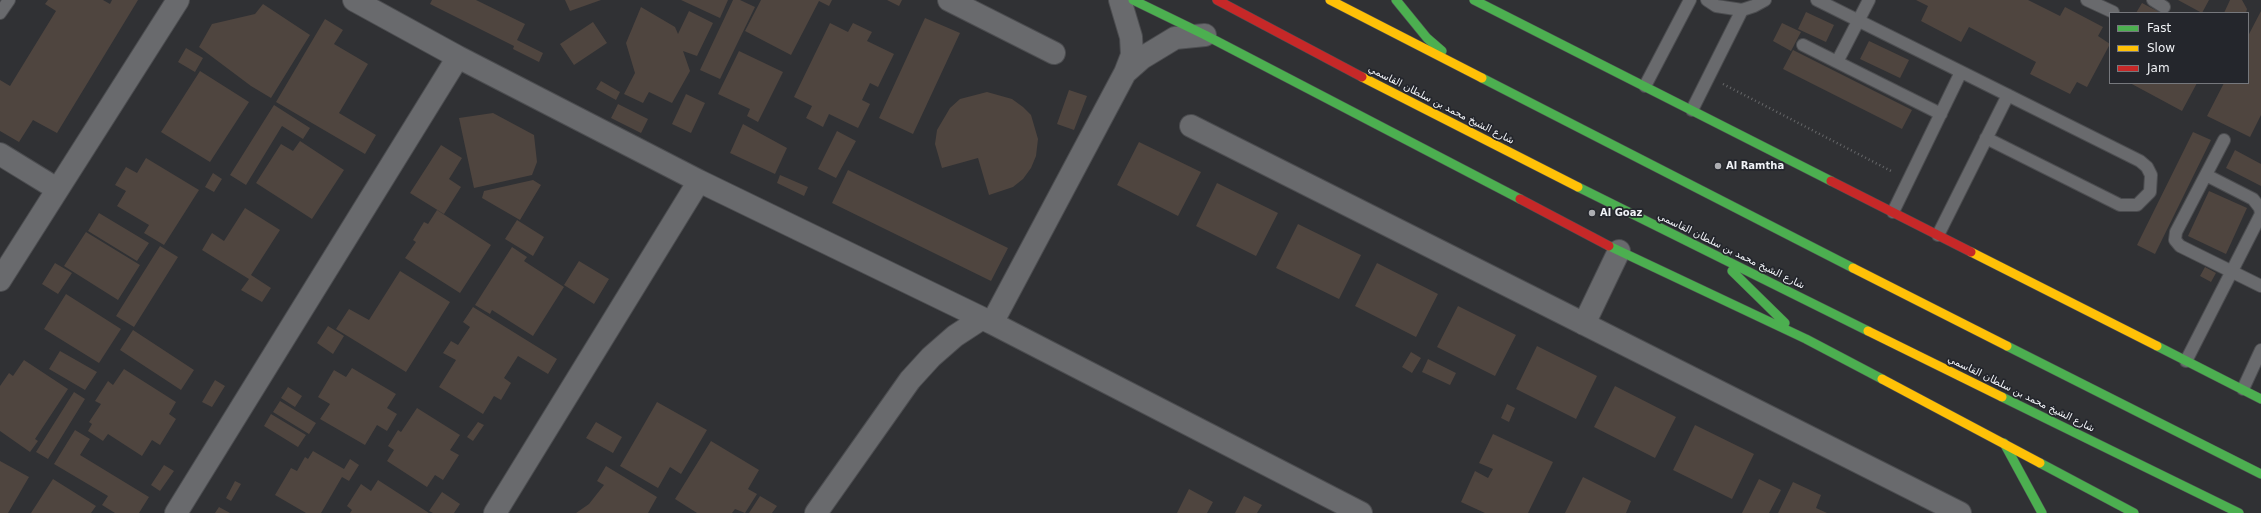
<!DOCTYPE html>
<meta charset="utf-8">
<style>
body{margin:0}
#map{position:relative;width:2261px;height:513px;overflow:hidden;background:#303134;font-family:"DejaVu Sans",sans-serif}
canvas{display:block}
.legend{position:absolute;left:2109px;top:12px;width:140px;height:72px;box-sizing:border-box;background:#24262c;border:1px solid #76787d;margin:0;padding:5px 7px;list-style:none;font-size:12px;color:#f0f2f6}
.legend li{display:flex;align-items:center;gap:8px;height:20px}
.legend b{width:20px;border:1px solid #76787d}
</style>
<div id="map">
<canvas width="2261" height="513"></canvas>
<ul class="legend">
<li><b style="height:5px;background:#4caf50"></b>Fast</li>
<li><b style="height:5px;background:#ffc107"></b>Slow</li>
<li><b style="height:5px;background:#c62828"></b>Jam</li>
</ul>
</div>
<script>
const ctx = document.querySelector('canvas').getContext('2d');
ctx.lineJoin = 'round';
function fillPath(path, color) {
  ctx.fillStyle = color;
  ctx.fill(path, 'evenodd');
}
function shape(rows) {
  const path = new Path2D();
  for (const r of rows) {
    path.moveTo(r[0], r[1]);
    for (let i = 2; i < r.length; i += 2) path.lineTo(r[i], r[i + 1]);
  }
  return path;
}
function stroke(path, color, width, dash) {
  ctx.strokeStyle = color;
  ctx.lineWidth = width;
  ctx.lineCap = dash ? 'butt' : 'round';
  ctx.setLineDash(dash || []);
  ctx.stroke(path);
}
function label(font, color, halo, rows, align = 'center') {
  ctx.font = font + ' "DejaVu Sans",Vazirmatn,sans-serif';
  ctx.lineWidth = 3.5;
  ctx.setLineDash([]);
  ctx.textBaseline = 'middle';
  ctx.strokeStyle = halo;
  ctx.fillStyle = color;
  for (const [text, x, y, turn = 0] of rows) {
    ctx.save();
    ctx.translate(x, y);
    ctx.rotate((+turn || 0) * Math.PI / 180);
    ctx.textAlign = isNaN(turn) ? turn : align;
    if (halo) ctx.strokeText(text, 0, 0);
    ctx.fillText(text, 0, 0);
    ctx.restore();
  }
}
const building = shape([
 [48,0,103,0,110,4,112,0,138,0,57,133,33,120,19,142,0,131,0,80,10,86,56,11,45,4],
 [432,0,476,0,525,24,517,40,543,53,539,62,513,49,514,46,430,4],
 [565,0,601,0,570,11],
 [681,0,728,0,720,18],
 [733,0,740,0,755,7,720,79,700,70],
 [761,0,832,0,829,6,819,1,791,55,745,31],
 [887,0,902,0,899,6],
 [1916,0,2028,0,2060,16,2065,7,2103,27,2098,36,2110,44,2087,87,2077,82,2070,94,2030,74,2036,62,1969,27,1961,42,1921,21,1928,6],
 [2178,0,2209,0,2202,13],
 [2230,0,2242,0,2247,9,2246,13,2224,13],
 [2142,3,2161,13,2136,13],
 [263,4,310,35,271,98,251,86,199,47,212,24,255,14],
 [641,7,675,27,678,34,689,11,713,23,697,56,683,51,690,71,672,103,649,92,643,103,624,94,635,73,626,43],
 [2261,11,2261,115,2250,137,2207,116,2224,83,2248,83,2248,36],
 [1806,12,1834,25,1826,42,1798,29],
 [925,18,960,33,913,134,879,118],
 [325,19,343,30,334,44,368,64,339,113,376,135,365,154,276,102],
 [593,22,607,43,574,65,560,44],
 [830,23,848,32,853,23,872,32,867,41,894,54,878,87,870,83,862,100,870,104,858,128,829,114,823,127,806,118,812,106,794,97],
 [1782,23,1801,32,1791,51,1773,41],
 [1869,41,1909,60,1900,78,1860,59],
 [186,48,203,58,195,72,178,62],
 [1793,50,1912,110,1902,129,1783,69],
 [739,51,783,72,758,122,747,116,750,109,718,94],
 [200,71,249,102,210,162,161,132],
 [601,81,620,92,616,100,596,89],
 [2130,83,2197,83,2182,111],
 [1069,90,1087,96,1074,130,1057,124],
 [987,92,1012,99,1023,107,1031,115,1038,139,1036,156,1031,168,1023,179,1013,187,989,195,978,158,942,168,935,144,937,130,950,108,960,99],
 [686,94,705,103,691,133,672,124],
 [618,104,648,119,641,133,611,118],
 [274,105,310,128,303,139,282,126,246,185,230,175],
 [493,113,534,135,537,162,532,175,474,188,459,118],
 [743,124,787,148,775,174,730,153],
 [837,131,856,141,836,178,818,169],
 [2193,132,2211,140,2155,254,2137,245],
 [300,141,344,170,312,219,256,183,281,144,293,151],
 [1139,142,1201,172,1178,216,1117,185],
 [441,145,462,158,449,179,461,187,444,214,410,193],
 [2235,150,2261,164,2261,186,2226,168],
 [146,158,199,190,164,245,144,233,149,225,117,206,126,191,115,185,126,167,137,173],
 [848,170,1008,248,991,281,832,203],
 [213,173,222,179,214,192,205,187],
 [780,175,808,187,804,196,777,183],
 [533,180,541,185,520,220,482,198,484,191],
 [1217,183,1278,213,1256,256,1196,226],
 [2209,191,2247,208,2226,254,2188,236],
 [245,208,280,230,251,275,271,288,262,302,241,290,249,279,202,250,212,233,224,241],
 [437,210,491,245,460,293,405,258,416,242,413,240,424,222,428,224],
 [99,213,149,243,137,261,88,231],
 [517,220,544,237,533,256,505,239],
 [1298,224,1361,255,1339,299,1276,268],
 [86,232,140,265,118,300,64,266],
 [160,246,178,257,134,327,116,316],
 [512,247,527,257,524,261,564,287,533,336,492,310,490,314,475,305],
 [579,261,609,279,594,304,564,285],
 [55,263,72,273,58,294,42,284],
 [1377,263,1438,294,1416,337,1355,306],
 [2205,267,2216,273,2211,282,2200,276],
 [400,271,450,302,406,372,336,329,349,309,369,320],
 [66,294,121,329,99,363,44,329],
 [1458,306,1516,335,1495,376,1437,347],
 [473,307,557,359,548,374,518,356,504,378,511,383,501,400,494,396,483,414,439,387,456,360,443,353,451,341,458,345,470,327,463,322],
 [328,326,344,336,333,354,317,343],
 [133,330,194,370,181,390,120,350],
 [1537,346,1597,376,1576,419,1516,389],
 [60,351,97,372,85,390,49,369],
 [1411,352,1421,358,1412,373,1402,367],
 [1428,359,1456,373,1450,385,1422,372],
 [24,360,68,389,35,439,38,441,30,452,0,431,0,386,9,373,13,376],
 [352,368,396,394,387,408,397,414,387,431,377,425,365,445,320,419,330,404,318,397,334,370,346,377],
 [124,369,176,402,169,414,176,419,160,445,152,440,142,456,108,434,103,441,88,431,92,424,89,422,101,404,95,401,108,381,113,385],
 [215,380,225,386,212,407,202,402],
 [1615,386,1676,417,1655,458,1594,427],
 [288,387,302,396,295,407,281,398],
 [74,392,85,399,48,459,36,452],
 [280,401,316,423,309,434,273,412],
 [657,402,707,430,681,474,670,467,658,488,620,466],
 [1507,404,1515,408,1509,422,1501,418],
 [417,408,460,435,450,450,459,455,443,480,435,475,427,487,387,461,394,450,388,446,398,430,401,432],
 [271,414,306,435,298,447,264,426],
 [478,422,484,425,473,441,467,437],
 [596,422,622,437,613,453,586,438],
 [1695,425,1754,454,1732,499,1673,470],
 [75,430,90,439,80,455,149,497,139,513,115,513,102,505,108,496,54,464],
 [1493,434,1553,462,1528,513,1485,513,1461,502,1475,471,1488,478,1493,469,1479,463],
 [711,441,759,470,748,489,757,494,745,513,735,509,732,513,697,513,675,499],
 [313,451,344,469,350,459,359,465,349,481,342,477,321,513,306,513,275,495,291,468,297,471,305,457,308,459],
 [0,461,29,477,8,513,0,513],
 [164,465,174,471,160,491,151,485],
 [606,466,657,497,648,513,576,513,589,504,604,485,597,481],
 [1583,477,1631,501,1626,513,1565,513],
 [53,479,96,506,91,513,31,513],
 [1759,479,1781,490,1769,513,1742,513],
 [378,480,429,513,350,513,352,510,347,506,361,484,371,491],
 [235,481,241,484,231,501,226,498],
 [1793,482,1821,495,1816,508,1827,513,1778,513],
 [1189,489,1213,502,1207,513,1177,513],
 [442,492,460,504,454,513,433,513,429,511],
 [760,496,777,506,772,513,749,513],
 [1244,496,1262,505,1257,513,1235,513],
 [219,507,230,513,215,513]
]);
const path = shape([
 [1723,84,1893,172]
]);
const lane = shape([
 [1707,0,1716,6,1742,10,1754,6,1765,0],
 [1817,0,2140,161,2147,167,2151,175,2150,192,2137,205,2120,205,1986,138],
 [2087,0,2113,12],
 [2153,0,2164,7],
 [0,13,9,0],
 [1803,45,1941,114],
 [1837,62,1869,0],
 [1645,86,1690,0],
 [1692,110,1742,10],
 [2224,140,2176,232,2175,240,2180,246,2261,286],
 [1893,212,1961,72],
 [1938,235,2008,95],
 [2186,361,2261,214,2260,208,2253,199,2206,175],
 [2243,389,2261,350]
]);
const street = shape([
 [354,0,458,57,699,181,992,323,1361,513],
 [949,0,1054,53],
 [1125,73,1142,58,1175,38,1205,35],
 [1191,126,1960,513],
 [0,154,57,189],
 [0,280,178,0],
 [992,323,1125,73,1132,55,1131,37,1120,0],
 [1584,324,1619,251],
 [176,513,458,57],
 [495,513,699,181],
 [816,513,910,380,931,357,955,336,981,319]
]);
const fast = shape([
 [1133,0,1205,35,1520,199],
 [1396,0,1427,38,1442,51],
 [1474,0,1831,181],
 [1482,78,1853,268],
 [1578,187,1868,331],
 [1609,246,1806,339,1882,379],
 [1732,271,1785,323],
 [2007,346,2261,474],
 [2157,346,2261,399],
 [2002,397,2239,513],
 [2004,443,2042,513],
 [2040,463,2134,513]
]);
const slow = shape([
 [1330,0,1482,78],
 [1362,77,1578,187],
 [1971,252,2157,346],
 [1853,268,2007,346],
 [1868,331,2002,397],
 [1882,379,2040,463]
]);
const jam = shape([
 [1217,0,1362,77],
 [1831,181,1971,252],
 [1520,199,1609,246]
]);
const markers = [
 [1718,166,4,"#adaeb2"],
 [1592,213,4,"#adaeb2"]
];
const streetNames = [
 ["شارع الشيخ محمد بن سلطان القاسمي",1441,105,27],
 ["شارع الشيخ محمد بن سلطان القاسمي",1731,251,26],
 ["شارع الشيخ محمد بن سلطان القاسمي",2021,394,26]
];
const poiNames = [
 ["Al Ramtha",1726,166],
 ["Al Goaz",1600,213]
];
fillPath(building, '#4f453f');
stroke(lane, '#4c4d50', 14);
stroke(street, '#4c4d50', 24);
stroke(fast, '#4c4d50', 10);
stroke(slow, '#4c4d50', 10);
stroke(jam, '#4c4d50', 10);
stroke(path, '#666769', 2.5, [1, 3]);
stroke(lane, '#696a6d', 12);
stroke(street, '#696a6d', 22);
stroke(fast, '#4caf50', 9);
stroke(slow, '#ffc107', 9);
stroke(jam, '#c62828', 9);
for (const [x, y, r, color] of markers) {
  const dot = new Path2D();
  dot.arc(x, y, r, 0, 2 * Math.PI);
  ctx.fillStyle = color;
  ctx.fill(dot);
  stroke(dot, '#24262c', 1.5);
}
label('10px', '#f0f2f6', '#24262c', streetNames);
label('bold 10px', '#f0f2f6', '#24262c', poiNames, 'left');
</script>
